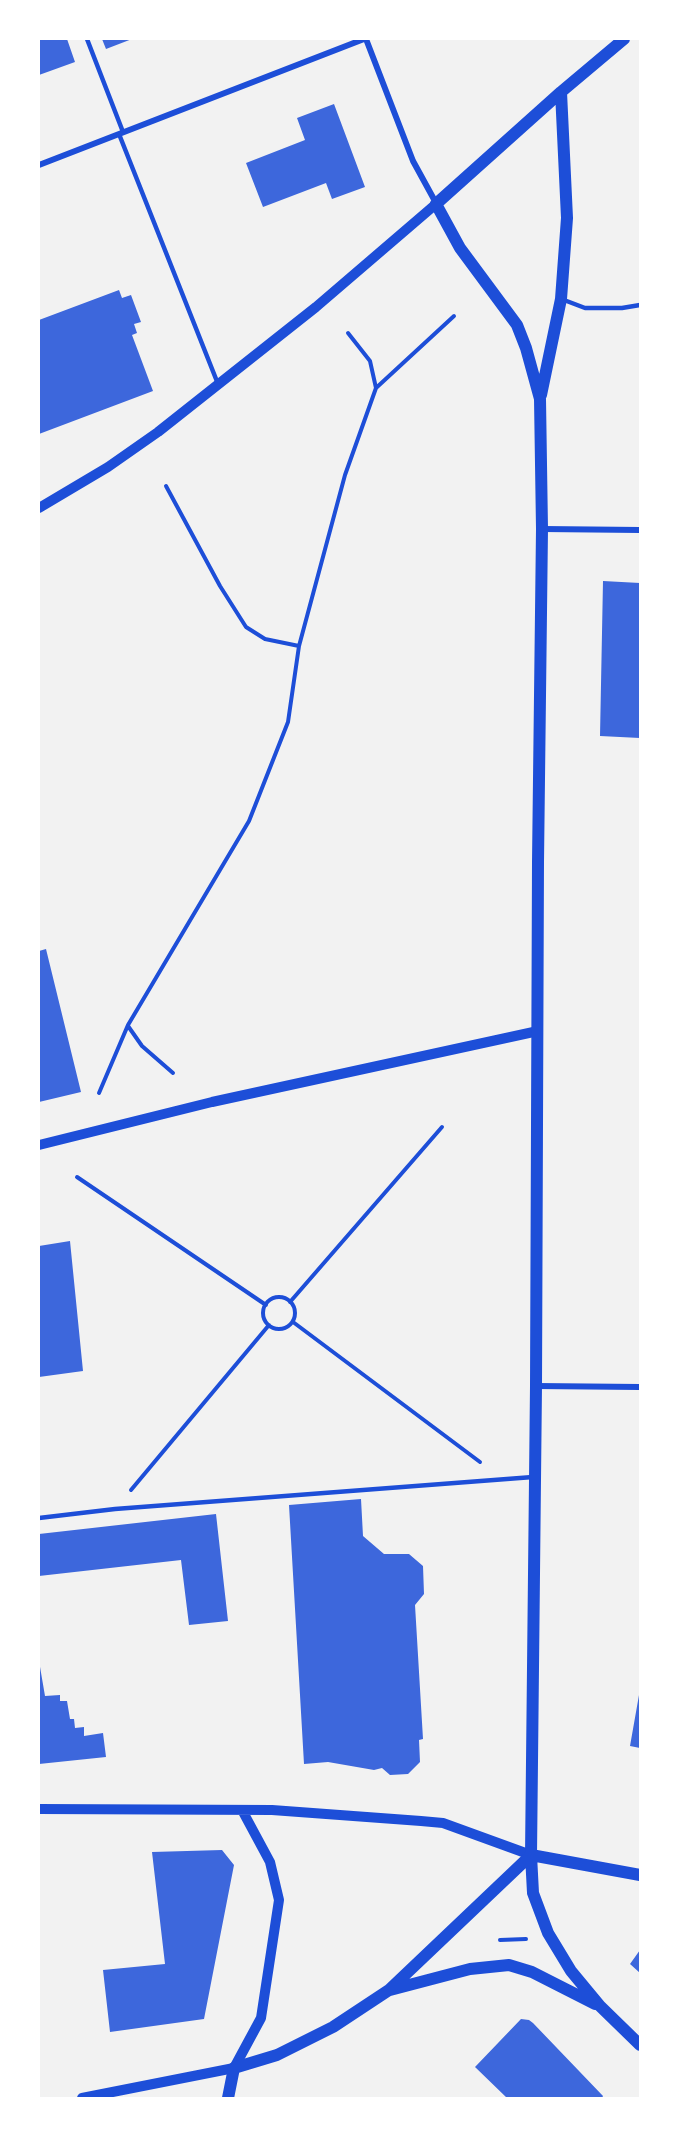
<!DOCTYPE html>
<style>
body{margin:0}
#map{position:relative;width:679px;height:2137px;overflow:hidden;background:#f2f2f2;font-family:"Nunito Sans",sans-serif}
canvas{display:block}
.frame{position:absolute;inset:0;border:40px solid #fff;pointer-events:none}
</style>
<div id="map">
<canvas width="679" height="2137"></canvas>
<div class="frame"></div>
</div>
<script>
const ctx = document.querySelector('canvas').getContext('2d');
ctx.lineJoin = 'round';
function fillPath(path, color) {
  ctx.fillStyle = color;
  ctx.fill(path, 'evenodd');
}
function shape(rows) {
  const path = new Path2D();
  for (const r of rows) {
    if (r.length === 3) {
      path.moveTo(r[0] + r[2], r[1]);
      path.arc(r[0], r[1], r[2], 0, 2 * Math.PI);
      continue;
    }
    path.moveTo(r[0], r[1]);
    for (let i = 2; i < r.length; i += 2) path.lineTo(r[i], r[i + 1]);
  }
  return path;
}
function stroke(path, color, width, dash) {
  ctx.strokeStyle = color;
  ctx.lineWidth = width;
  ctx.lineCap = dash ? 'butt' : 'round';
  ctx.setLineDash(dash || []);
  ctx.stroke(path);
}
const building = shape([
 [39,39,67,39,75,62,39,75],
 [102,39,132,39,106,49],
 [334,104,365,187,332,199,326,183,263,207,246,163,305,140,297,118],
 [119,290,122,298,131,295,141,322,134,324,137,333,132,335,153,391,39,434,39,320],
 [603,581,640,583,640,738,600,736],
 [46,949,81,1092,39,1102,39,951],
 [70,1241,83,1371,39,1377,39,1246],
 [361,1499,363,1536,384,1554,409,1554,423,1566,424,1594,415,1605,423,1739,419,1740,420,1762,408,1774,390,1775,382,1768,374,1770,328,1762,304,1764,289,1505],
 [216,1514,228,1621,189,1625,181,1560,39,1576,39,1534],
 [39,1661,45,1696,60,1695,60,1701,67,1701,70,1719,74,1719,75,1728,84,1727,84,1736,103,1733,106,1757,39,1764],
 [639,1695,640,1695,640,1748,630,1746],
 [222,1850,234,1865,204,2019,110,2032,103,1970,165,1964,152,1852],
 [640,1950,640,1973,630,1964],
 [521,2019,529,2020,533,2023,603,2096,602,2098,507,2098,475,2067]
]);
const path = shape([
 [348,333,370,361,376,388],
 [166,486,220,586,246,627,265,639,299,646],
 [128,1026,142,1046,173,1073],
 [99,1093,128,1025,249,821,288,722,299,646,345,475,376,388,454,316],
 [77,1177,266,1305],
 [279,1313,16],
 [290,1302,442,1127],
 [293,1322,480,1462],
 [131,1490,269,1325],
 [500,1940,526,1939]
]);
const service = shape([
 [87,39,123,132],
 [119,134,218,384],
 [564,300,585,308,622,308,640,305],
 [39,1518,115,1509,533,1477]
]);
const minor = shape([
 [366,39,413,161,436,203],
 [39,165,364,39],
 [543,529,640,530],
 [536,1386,640,1387]
]);
const tertiary = shape([
 [39,508,108,467,158,432,316,307,436,204],
 [39,1145,212,1102,538,1031],
 [39,1809,272,1810,421,1821,443,1823,531,1855],
 [82,2098,234,2068,261,2018,279,1900,270,1862,242,1810]
]);
const secondary = shape([
 [624,39,561,92,436,204,460,248,517,325,526,348,540,399,542,529,538,862,536,1386,531,1855,533,1893,548,1933,571,1971,600,2006,640,2045],
 [541,395,561,299,567,218,561,92],
 [531,1855,640,1875],
 [390,1990,470,1969,509,1965,532,1972,595,2004],
 [228,2098,234,2068,277,2055,333,2027,389,1990,531,1855]
]);
fillPath(building, '#3d67dc');
stroke(path, '#1d4ed8', 4);
stroke(service, '#1d4ed8', 4.5);
stroke(minor, '#1d4ed8', 6);
stroke(tertiary, '#1d4ed8', 10);
stroke(secondary, '#1d4ed8', 12);
</script>
